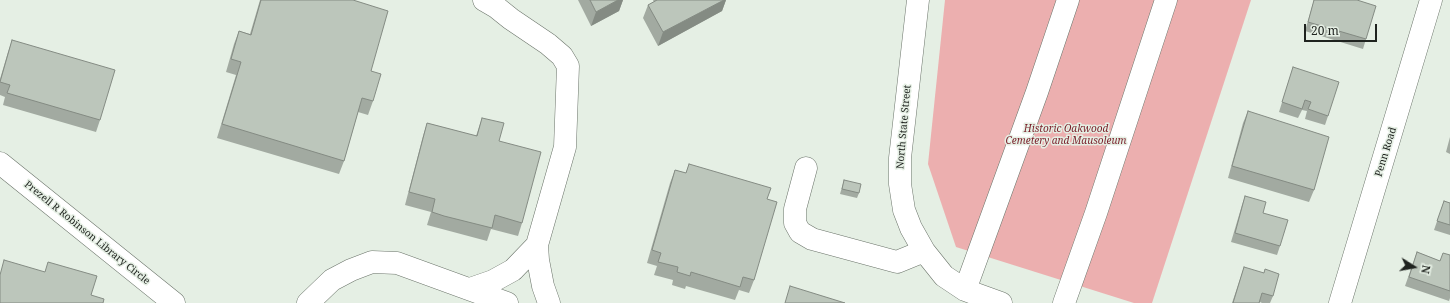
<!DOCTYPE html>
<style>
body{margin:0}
#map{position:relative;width:1450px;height:303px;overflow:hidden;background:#e5efe4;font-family:"Noto Serif",serif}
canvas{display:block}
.north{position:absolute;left:1394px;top:247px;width:40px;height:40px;-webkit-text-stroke:3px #e5efe4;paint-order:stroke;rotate:101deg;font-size:11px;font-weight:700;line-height:16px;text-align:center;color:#1f231f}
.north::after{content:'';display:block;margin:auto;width:14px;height:18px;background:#1f231f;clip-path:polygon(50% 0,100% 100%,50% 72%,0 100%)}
.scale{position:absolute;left:1304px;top:24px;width:73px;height:18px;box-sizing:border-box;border:2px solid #1f231f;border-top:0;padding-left:5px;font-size:12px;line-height:14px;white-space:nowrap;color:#1f231f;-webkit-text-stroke:3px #e5efe4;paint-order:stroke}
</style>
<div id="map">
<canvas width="1450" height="303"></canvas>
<div class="north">N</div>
<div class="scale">20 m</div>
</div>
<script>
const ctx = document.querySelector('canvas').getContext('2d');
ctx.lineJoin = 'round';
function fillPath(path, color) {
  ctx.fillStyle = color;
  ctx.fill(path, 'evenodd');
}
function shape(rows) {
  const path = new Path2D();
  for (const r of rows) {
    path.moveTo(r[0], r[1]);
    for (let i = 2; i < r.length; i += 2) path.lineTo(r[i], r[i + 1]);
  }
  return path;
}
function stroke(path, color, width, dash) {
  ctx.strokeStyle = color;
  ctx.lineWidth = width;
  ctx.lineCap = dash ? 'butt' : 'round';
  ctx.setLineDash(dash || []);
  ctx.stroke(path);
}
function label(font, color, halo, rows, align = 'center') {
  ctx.font = font + ' "Noto Serif",serif';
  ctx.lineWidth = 3;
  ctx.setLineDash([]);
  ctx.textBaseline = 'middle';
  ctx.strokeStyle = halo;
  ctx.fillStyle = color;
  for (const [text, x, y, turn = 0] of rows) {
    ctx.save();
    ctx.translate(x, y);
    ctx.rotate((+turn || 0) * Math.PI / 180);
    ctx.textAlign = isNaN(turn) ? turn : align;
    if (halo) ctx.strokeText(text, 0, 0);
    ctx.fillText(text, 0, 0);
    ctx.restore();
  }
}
const green = shape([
 [945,0,1251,0,1152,303,1134,303,956,247,928,164]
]);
const minor = shape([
 [484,0,496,7,511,19,548,44,562,56,568,66,565,147,537,245,538,260,543,286,549,303],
 [918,0,900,158,900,184,904,210,911,228,924,251,944,276,965,290,1001,303],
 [0,163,174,303],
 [806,168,795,209,795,223,800,232,812,239,897,262,924,251],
 [470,289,493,281,513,270,537,245],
 [965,290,1037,92,1068,0],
 [308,303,332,280,351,270,372,262,397,263,507,303],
 [1064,303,1096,213,1166,0],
 [1340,303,1431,0]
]);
const wall = shape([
 [260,0,353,0,371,71,373,101,368,115,358,112,344,161,339,174,217,138,236,75,226,72,234,44,239,31,250,34],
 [578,0,623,0,619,11,591,26],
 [653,0,726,0,722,11,658,46,643,18,648,5,654,2],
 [1314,0,1357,0,1366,39,1363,49,1305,31],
 [12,40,100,120,96,132,3,105,5,97,0,95,0,79,8,52],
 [1293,67,1328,116,1325,125,1305,119,1307,111,1302,110,1298,118,1279,112],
 [1248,111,1314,190,1309,202,1228,178,1243,123],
 [482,118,522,223,518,236,491,229,487,241,427,225,431,212,405,205,423,136,427,123,476,136],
 [1450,137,1450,154,1446,152],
 [689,164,767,199,754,280,749,293,739,290,735,300,686,286,685,289,672,285,673,280,654,275,657,266,647,263,670,183,675,170,686,173],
 [844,180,859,193,857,198,840,194],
 [1245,196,1263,213,1280,246,1277,255,1231,242,1242,205],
 [1444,201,1450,203,1450,235,1434,230],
 [1417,252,1440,261,1450,255,1450,298,1449,301,1405,286],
 [1244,267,1273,296,1270,303,1262,303,1260,302,1259,303,1232,303]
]);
const shadedWall = shape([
 [618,0,623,0,619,11,591,26,596,12],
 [724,0,726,0,722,11,658,46,663,32]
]);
const building = shape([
 [261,0,353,0,388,11,371,71,381,74,373,101,362,98,344,161,222,124,241,62,231,59,239,31,251,35,261,0],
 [590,0,618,0,596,12,590,0],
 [657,0,724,0,663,32,648,5,657,0],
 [1314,0,1357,0,1376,6,1366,39,1308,22,1314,0],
 [12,40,115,70,100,120,7,93,10,85,0,82,12,40],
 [1293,67,1339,82,1328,116,1308,109,1311,102,1305,100,1302,109,1282,102,1293,67],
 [1248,111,1329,137,1314,190,1232,166,1248,111],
 [482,118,504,123,499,141,541,152,522,223,495,215,492,228,444,216,432,212,435,199,409,192,427,123,477,136,482,118],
 [689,164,771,188,767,199,777,202,754,280,743,277,740,287,691,272,690,276,677,272,678,267,658,262,661,253,652,250,675,170,686,173,689,164],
 [844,180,861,184,859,193,842,189,844,180],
 [1245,196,1266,202,1263,213,1288,220,1280,246,1235,233,1245,196],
 [1444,201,1450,203,1450,225,1437,221,1444,201],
 [1417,252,1440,261,1443,253,1450,255,1450,291,1409,277,1417,252],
 [4,260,45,272,48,262,97,276,91,295,104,299,103,303,0,303,0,275,4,260],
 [1244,267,1264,273,1265,269,1279,274,1273,296,1262,293,1259,303,1233,303,1244,267],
 [790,286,845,303,785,303,790,286]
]);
const streetNames = [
 ["North State Street",904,127,-85],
 ["Penn Road",1386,152,-73],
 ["Prezell R Robinson Library Circle",87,233,39]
];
const parkNames = [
 ["Historic Oakwood",1066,129],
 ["Cemetery and Mausoleum",1066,141]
];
fillPath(green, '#ecafaf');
stroke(minor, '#6b746a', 23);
stroke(minor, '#fff', 22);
fillPath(wall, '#a2aaa1');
fillPath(shadedWall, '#848b83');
fillPath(building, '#bcc6bb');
stroke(building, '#848b83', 1);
label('10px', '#1f231f', '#e5efe4', streetNames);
label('italic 10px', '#7a1f2a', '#e5efe4', parkNames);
</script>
